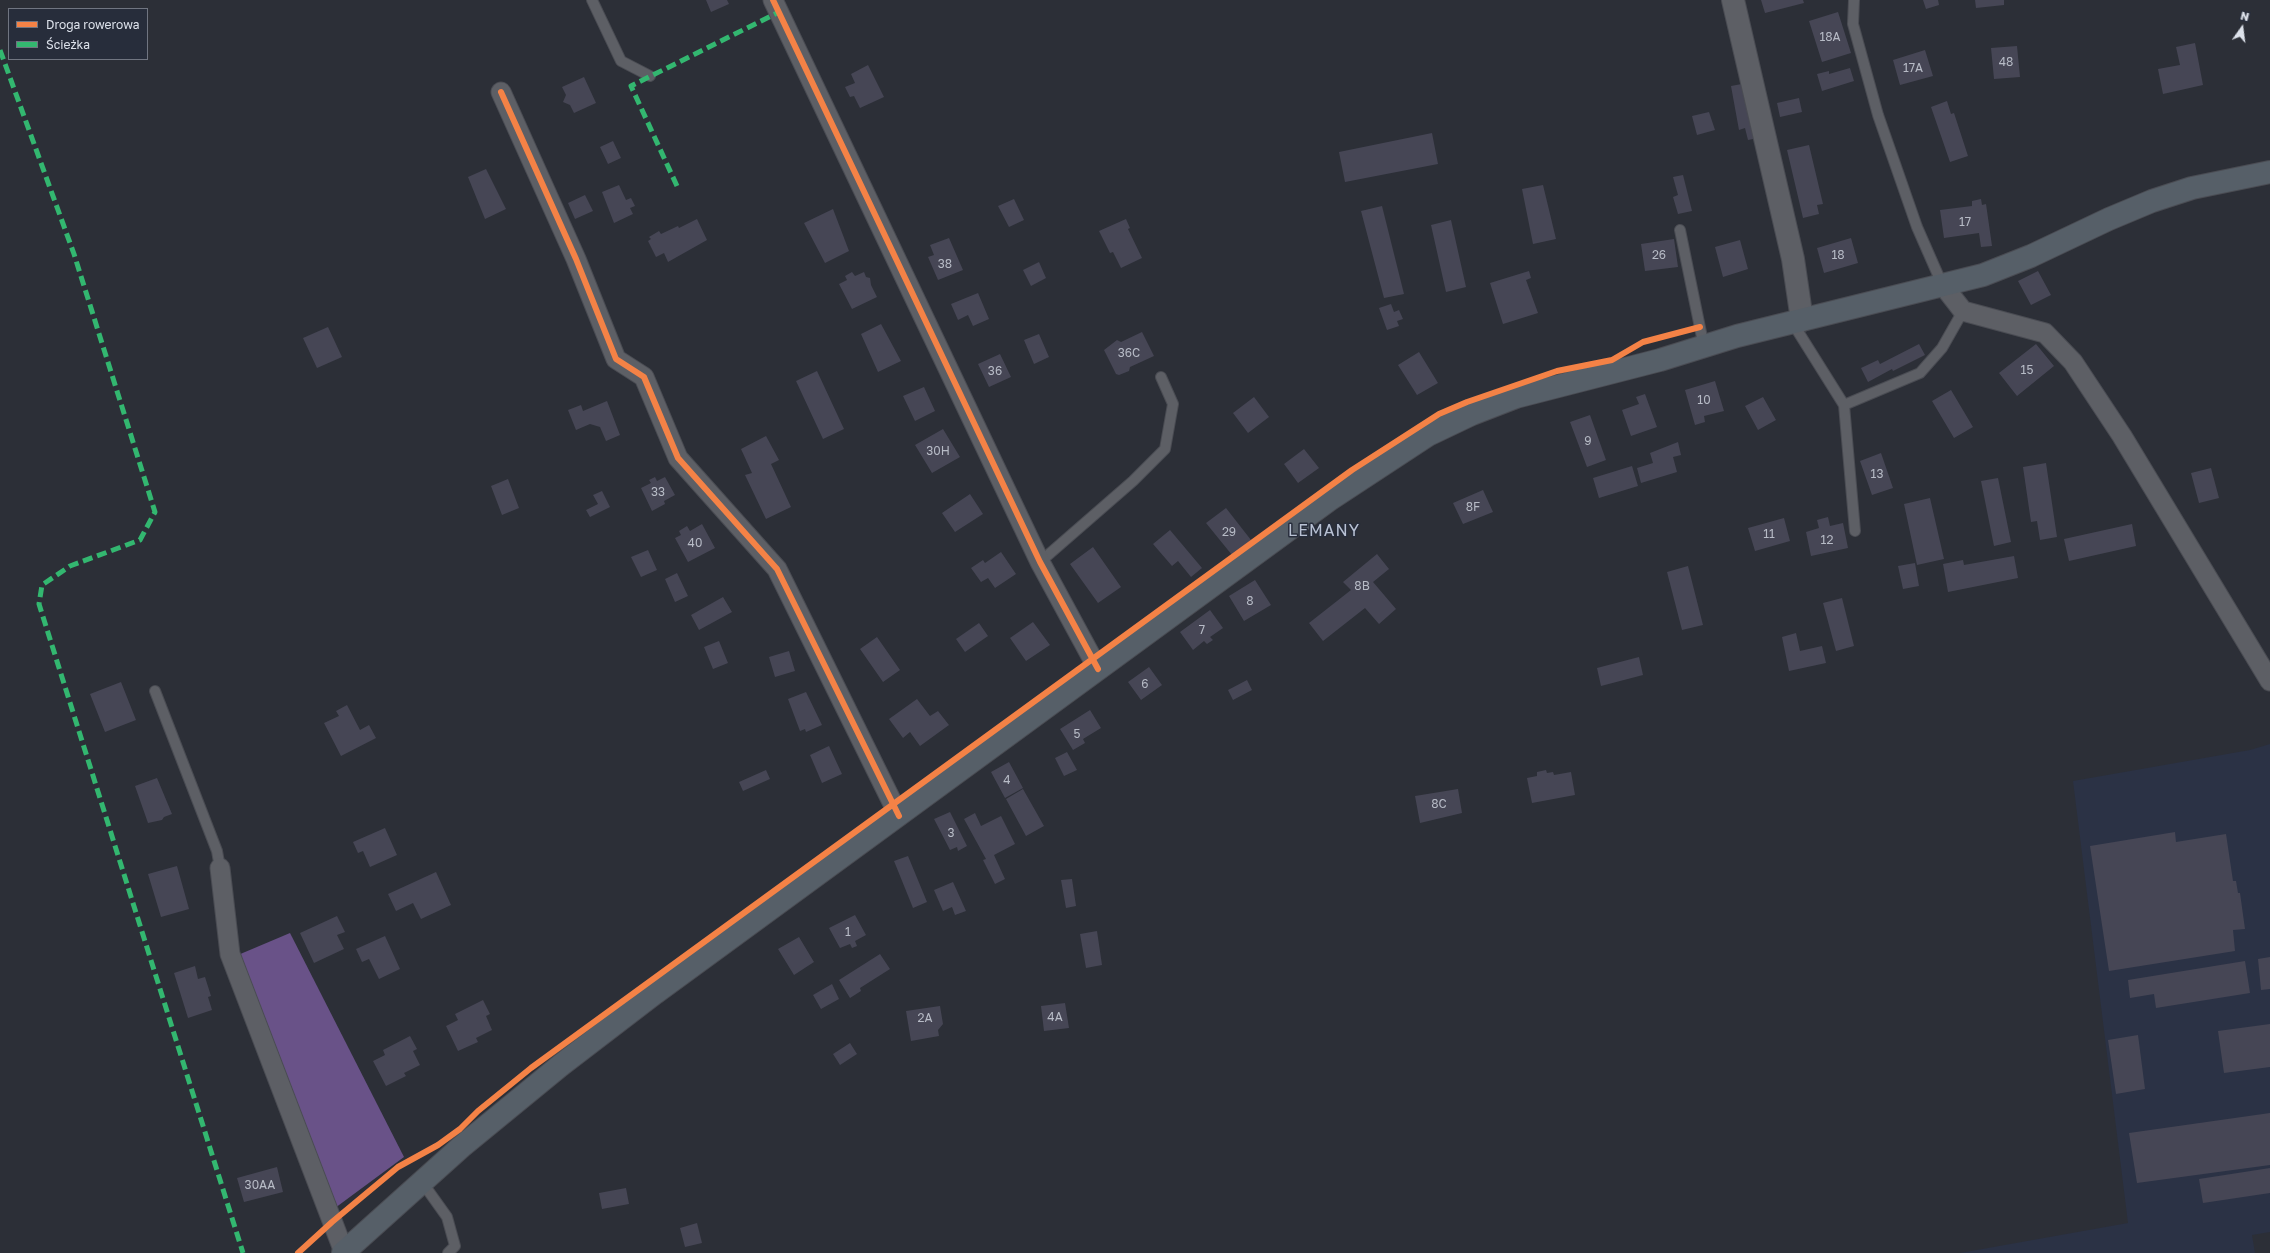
<!DOCTYPE html>
<meta charset="utf-8">
<style>
body{margin:0}
#map{position:relative;width:2270px;height:1253px;overflow:hidden;background:#2c2f37;font-family:"Golos Text",sans-serif}
canvas{display:block}
.legend{position:absolute;left:8px;top:8px;width:140px;height:52px;box-sizing:border-box;background:#272d3b;border:1px solid #707581;margin:0;padding:5px 7px;list-style:none;font-size:12px;color:#dde2eb}
.legend li{display:flex;align-items:center;gap:8px;height:20px}
.legend b{width:20px;border:1px solid #707581}
.north{position:absolute;left:2222px;top:8px;width:40px;height:40px;-webkit-text-stroke:3px #272d3b;paint-order:stroke;rotate:14deg;font-size:11px;font-weight:700;line-height:16px;text-align:center;color:#dde2eb}
.north::after{content:'';display:block;margin:auto;width:14px;height:18px;background:#dde2eb;clip-path:polygon(50% 0,100% 100%,50% 72%,0 100%)}
</style>
<div id="map">
<canvas width="2270" height="1253"></canvas>
<ul class="legend">
<li><b style="height:5px;background:#f48246"></b>Droga rowerowa</li>
<li><b style="height:5px;background:#33b770"></b>Ścieżka</li>
</ul>
<div class="north">N</div>
</div>
<script>
const ctx = document.querySelector('canvas').getContext('2d');
ctx.lineJoin = 'round';
function fillPath(path, color) {
  ctx.fillStyle = color;
  ctx.fill(path, 'evenodd');
}
function shape(rows) {
  const path = new Path2D();
  for (const r of rows) {
    path.moveTo(r[0], r[1]);
    for (let i = 2; i < r.length; i += 2) path.lineTo(r[i], r[i + 1]);
  }
  return path;
}
function stroke(path, color, width, dash) {
  ctx.strokeStyle = color;
  ctx.lineWidth = width;
  ctx.lineCap = dash ? 'butt' : 'round';
  ctx.setLineDash(dash || []);
  ctx.stroke(path);
}
function label(font, color, halo, rows, align = 'center') {
  ctx.font = font + ' "Golos Text",sans-serif';
  ctx.lineWidth = 3;
  ctx.setLineDash([]);
  ctx.textBaseline = 'middle';
  ctx.strokeStyle = halo;
  ctx.fillStyle = color;
  for (const [text, x, y, turn = 0] of rows) {
    ctx.save();
    ctx.translate(x, y);
    ctx.rotate((+turn || 0) * Math.PI / 180);
    ctx.textAlign = isNaN(turn) ? turn : align;
    if (halo) ctx.strokeText(text, 0, 0);
    ctx.fillText(text, 0, 0);
    ctx.restore();
  }
}
const built = shape([
 [2270,744,2270,1232,2252,1235,2255,1253,1960,1253,2128,1223,2073,781,2250,750]
]);
const forest = shape([
 [290,933,404,1157,335,1208,238,955]
]);
const building = shape([
 [706,0,727,0,729,4,711,12],
 [1761,0,1803,0,1804,3,1765,13],
 [1923,0,1938,0,1939,5,1926,9],
 [1975,0,2004,0,2004,5,1976,8],
 [1838,12,1851,53,1822,62,1809,21],
 [2195,43,2203,85,2163,94,2158,69,2180,65,2176,47],
 [2017,46,2020,77,1994,79,1991,48],
 [1925,50,1933,76,1900,85,1893,60],
 [868,65,884,97,860,108,854,96,850,97,845,87,855,83,851,74],
 [1850,68,1854,81,1822,91,1817,74,1829,71,1829,74],
 [584,77,596,103,574,113,570,105,563,102,566,95,562,87],
 [1747,83,1763,137,1748,140,1745,128,1739,130,1731,86],
 [1799,98,1802,112,1780,117,1777,103],
 [1947,101,1951,114,1954,113,1968,156,1950,162,1931,107],
 [1709,112,1715,130,1697,135,1692,116],
 [1432,133,1438,164,1345,182,1339,152],
 [613,141,621,158,608,164,600,147],
 [1809,145,1823,204,1817,205,1819,214,1803,218,1787,150],
 [486,169,506,209,485,219,468,177],
 [1683,175,1692,211,1678,214,1673,197,1678,195,1673,177],
 [619,185,626,200,631,198,635,206,630,208,633,214,614,223,602,192],
 [1543,185,1556,239,1533,244,1522,189],
 [585,195,593,211,575,219,568,203],
 [1014,199,1024,220,1009,227,998,206],
 [1981,199,1982,205,1986,204,1992,246,1981,247,1979,233,1944,238,1940,210,1972,206,1972,201],
 [1382,206,1404,294,1384,298,1361,211],
 [833,209,849,251,825,263,804,223],
 [697,219,707,240,668,262,664,253,656,257,648,241,651,239,649,237,659,231,661,234,678,226,679,228],
 [1126,219,1130,228,1128,229,1142,258,1121,268,1113,252,1110,253,1099,231],
 [1451,220,1466,287,1446,292,1431,225],
 [949,238,963,270,938,280,928,257,934,255,930,245],
 [1851,238,1858,263,1824,273,1817,248],
 [1674,239,1678,267,1645,271,1641,244],
 [1740,240,1748,269,1723,277,1715,247],
 [1039,262,1046,278,1031,286,1023,270],
 [1529,271,1531,278,1526,280,1538,313,1503,324,1490,283],
 [2038,271,2051,295,2031,305,2018,281],
 [852,272,855,276,864,272,866,277,870,278,871,285,877,297,852,309,839,284,847,280,845,276],
 [978,293,989,319,973,326,968,315,958,320,951,304],
 [1391,304,1394,312,1399,310,1403,319,1397,321,1399,326,1387,330,1379,308],
 [881,324,901,361,878,372,861,334],
 [328,327,342,357,317,368,303,338],
 [1142,332,1154,356,1130,367,1129,371,1119,375,1116,374,1104,350,1117,340,1121,342],
 [1039,334,1049,357,1034,364,1024,340],
 [1919,344,1925,355,1893,371,1892,369,1868,382,1861,368,1878,360,1880,364],
 [2036,344,2054,366,2017,396,1999,373],
 [1419,352,1438,383,1417,395,1398,365],
 [1000,354,1011,377,989,387,978,364],
 [817,371,844,429,823,439,796,381],
 [1715,381,1724,411,1704,416,1705,422,1695,425,1685,390],
 [924,387,935,411,915,421,903,396],
 [1951,390,1973,427,1954,438,1932,401],
 [1645,394,1657,427,1631,436,1622,410,1639,404,1636,397],
 [1254,397,1269,417,1248,433,1233,413],
 [1763,397,1776,420,1758,430,1745,406],
 [607,401,620,435,606,441,600,427,590,424,576,430,568,410,581,405,583,411],
 [1590,415,1606,460,1587,467,1570,422],
 [943,429,960,457,932,473,915,445],
 [766,436,779,460,771,464,791,507,766,519,745,475,752,473,741,449],
 [1678,442,1681,455,1673,457,1677,472,1641,483,1637,468,1653,463,1650,453],
 [1304,449,1319,468,1298,483,1284,464],
 [1881,453,1893,488,1872,495,1860,461],
 [2046,463,2057,537,2040,540,2037,521,2031,522,2023,467],
 [1632,466,1638,486,1599,498,1593,478],
 [2211,468,2219,498,2199,503,2191,473],
 [655,477,657,481,665,477,675,495,664,501,665,504,652,511,641,488,651,483,649,480],
 [1998,478,2011,542,1994,546,1981,481],
 [508,479,519,508,502,515,491,486],
 [1483,490,1493,512,1463,524,1453,503],
 [602,491,610,507,590,517,586,510,598,504,593,495],
 [970,494,983,514,955,532,942,513],
 [1930,498,1944,559,1917,565,1904,504],
 [1226,508,1251,540,1232,555,1206,523],
 [1828,517,1830,526,1843,523,1848,548,1811,556,1806,532,1819,528,1817,520],
 [1784,518,1790,541,1755,551,1748,528],
 [702,524,715,548,688,562,675,538,681,535,679,531,687,526,690,531],
 [2132,524,2136,546,2069,561,2064,539],
 [1170,530,1202,568,1191,577,1178,561,1172,566,1153,544],
 [1093,547,1121,587,1098,603,1070,564],
 [648,550,657,570,641,577,631,557],
 [1001,552,1016,574,995,588,988,578,981,582,971,568,983,560,985,563],
 [1377,554,1389,569,1373,582,1396,609,1379,624,1365,608,1323,641,1309,623,1351,590,1343,582],
 [2014,556,2018,578,1948,592,1943,564,1963,560,1964,565],
 [1915,563,1919,586,1903,589,1898,566],
 [1688,566,1703,625,1682,630,1667,572],
 [677,573,688,596,675,602,665,579],
 [1255,580,1271,605,1244,621,1229,596],
 [723,597,732,612,699,630,691,615],
 [1842,598,1854,646,1836,651,1823,603],
 [1210,610,1223,628,1210,637,1213,640,1207,644,1204,641,1193,650,1180,632],
 [1033,622,1050,645,1026,661,1010,638],
 [979,623,988,636,965,652,956,639],
 [1796,633,1800,651,1822,646,1826,663,1789,671,1782,637],
 [877,637,900,670,883,682,860,649],
 [719,641,728,663,713,669,704,647],
 [789,651,795,671,775,677,769,657],
 [1639,657,1643,675,1601,686,1597,668],
 [1149,667,1162,685,1141,700,1128,682],
 [1247,680,1252,690,1233,700,1228,690],
 [121,682,136,720,105,732,90,694],
 [806,692,822,725,806,732,805,729,800,731,788,699],
 [917,699,930,716,938,711,949,725,920,746,910,732,903,738,889,719],
 [347,705,360,730,369,725,376,738,341,756,324,723,339,716,336,711],
 [1090,710,1101,728,1083,739,1085,743,1073,750,1060,729],
 [829,746,842,774,822,783,810,755],
 [1067,752,1077,770,1064,776,1055,758],
 [1009,762,1023,788,1005,798,991,772],
 [766,770,770,779,743,791,739,782],
 [1546,770,1547,773,1553,772,1554,775,1571,772,1575,795,1532,803,1527,778,1537,776,1537,772],
 [157,778,172,814,164,817,162,820,148,823,135,786],
 [1023,789,1044,826,1026,836,1006,799],
 [1458,789,1462,813,1420,823,1415,796],
 [950,812,967,846,958,851,957,847,950,850,934,819],
 [975,813,981,826,1001,816,1015,844,994,855,1005,879,995,884,983,860,986,859,964,819],
 [385,828,397,855,370,867,363,851,358,853,353,842],
 [2175,832,2176,842,2226,834,2233,881,2236,881,2238,893,2240,893,2245,929,2233,930,2235,951,2109,971,2090,846],
 [908,856,927,902,913,908,894,861],
 [177,866,189,909,161,917,148,874],
 [436,872,451,905,421,919,413,903,396,911,388,894],
 [1072,879,1076,906,1066,908,1061,880],
 [953,882,966,911,955,915,952,907,943,911,934,890],
 [855,915,866,935,855,941,857,946,852,948,850,944,840,948,829,928],
 [337,916,345,932,337,935,344,949,314,963,300,933],
 [1097,931,1102,965,1086,968,1080,934],
 [385,936,400,969,379,979,369,959,362,962,356,949],
 [799,937,814,962,794,975,778,949],
 [880,954,890,969,860,988,861,991,850,998,839,980],
 [2270,957,2270,989,2261,990,2258,959],
 [2245,961,2250,993,2156,1008,2154,994,2130,998,2128,980],
 [195,966,198,979,205,977,211,996,208,997,212,1010,188,1018,174,973],
 [832,984,839,999,821,1009,813,995],
 [483,1000,490,1014,486,1016,492,1030,476,1038,478,1042,458,1051,446,1026,458,1020,455,1014],
 [1065,1003,1069,1028,1044,1031,1041,1006],
 [940,1006,943,1024,938,1030,939,1036,911,1041,906,1011],
 [2270,1024,2270,1067,2224,1073,2218,1031],
 [2138,1035,2145,1089,2116,1094,2108,1040],
 [410,1036,417,1049,413,1051,420,1065,404,1073,406,1076,386,1086,373,1061,385,1055,383,1050],
 [850,1043,857,1054,840,1065,833,1054],
 [2270,1113,2270,1165,2137,1183,2129,1133],
 [277,1167,283,1192,244,1202,237,1178],
 [2270,1168,2270,1193,2203,1203,2199,1179],
 [626,1188,629,1204,602,1209,599,1193],
 [697,1223,702,1243,685,1247,680,1228]
]);
const service = shape([
 [592,0,621,61,650,76],
 [1854,0,1853,24,1878,115,1917,227,1942,284],
 [1680,230,1704,347],
 [1792,322,1844,405,1855,531],
 [1844,405,1920,373,1942,348,1963,311],
 [1040,562,1133,481,1165,449,1173,404,1161,377],
 [155,691,217,851,220,868],
 [422,1182,447,1217,455,1246,448,1253]
]);
const minor = shape([
 [773,0,1040,562,1098,669],
 [501,92,576,259,616,359,644,377,678,458,777,569,899,816],
 [1942,284,1963,311,2045,333,2073,362,2122,436,2270,681],
 [220,868,230,954,344,1252]
]);
const tertiary = shape([
 [1733,0,1793,259,1802,320]
]);
const primary = shape([
 [343,1253,461,1147,561,1065,655,993,1329,500,1428,435,1472,414,1516,397,1660,360,1737,336,1983,275,2031,256,2109,219,2152,201,2192,188,2270,172]
]);
const quiet = shape([
 [0,50,74,254,155,512,140,540,70,566,42,585,39,604,243,1253],
 [677,186,631,86,779,12]
]);
const cycleway = shape([
 [773,0,1040,562,1098,669],
 [501,92,576,259,616,359,644,377,678,458,777,569,899,816],
 [298,1253,332,1222,398,1167,438,1145,460,1129,478,1111,531,1068,1352,470,1439,414,1467,402,1557,371,1612,360,1643,342,1700,327]
]);
const numberNames = [
 ["18A",1830,37],
 ["48",2006,62],
 ["17A",1913,68],
 ["17",1965,222],
 ["26",1659,255],
 ["18",1838,255],
 ["38",945,264],
 ["36C",1129,353],
 ["15",2027,370],
 ["36",995,371],
 ["10",1704,400],
 ["9",1588,441],
 ["30H",938,451],
 ["13",1877,474],
 ["33",658,492],
 ["8F",1473,507],
 ["29",1229,532],
 ["11",1769,534],
 ["12",1827,540],
 ["40",695,543],
 ["8B",1362,586],
 ["8",1250,601],
 ["7",1202,630],
 ["6",1145,684],
 ["5",1077,734],
 ["4",1007,780],
 ["8C",1439,804],
 ["3",951,833],
 ["1",848,932],
 ["4A",1055,1017],
 ["2A",925,1018],
 ["30AA",260,1185]
];
const quarterNames = [
 ["LEMANY",1324,531]
];
fillPath(built, '#2b3245');
fillPath(forest, '#695288');
fillPath(building, '#464655');
stroke(service, '#4a4c53', 12);
stroke(minor, '#4a4c53', 21);
stroke(tertiary, '#4a4c53', 24);
stroke(primary, '#4a4c53', 24);
stroke(service, '#5d5f65', 10);
stroke(minor, '#5d5f65', 19);
stroke(tertiary, '#5d5f65', 22);
stroke(primary, '#565f68', 22);
stroke(quiet, '#33b770', 5, [10, 5]);
stroke(cycleway, '#f48246', 6);
label('12px', '#b7bbc6', null, numberNames);
ctx.letterSpacing = '1px';
label('16px', '#b9c2d4', '#272d3b', quarterNames);
ctx.letterSpacing = '0px';
</script>
